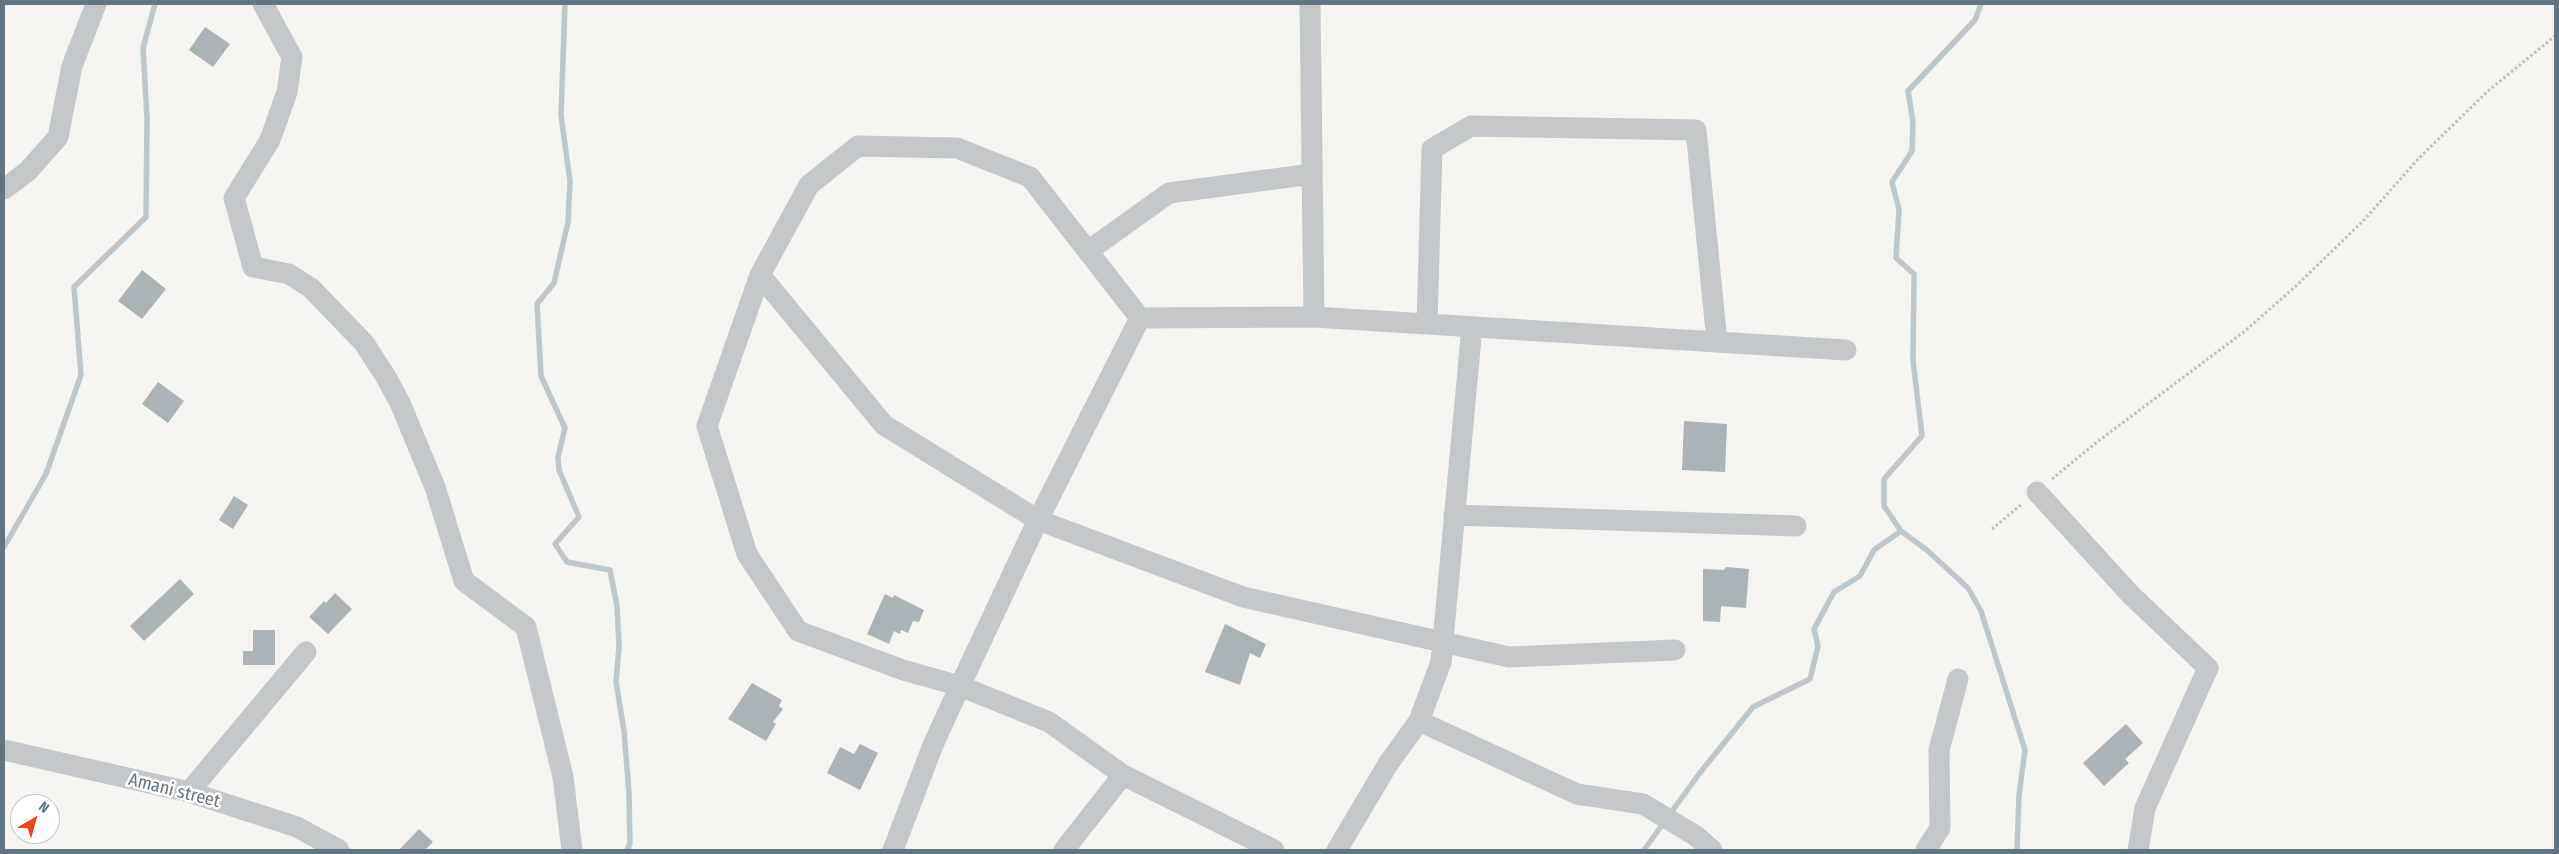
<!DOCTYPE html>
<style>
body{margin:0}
#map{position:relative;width:2559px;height:854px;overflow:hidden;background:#f5f4f0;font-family:"Fira Sans Condensed",sans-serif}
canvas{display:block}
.frame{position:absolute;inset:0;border:5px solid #617583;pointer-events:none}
.north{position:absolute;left:10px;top:794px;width:50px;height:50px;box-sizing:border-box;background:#fff;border:1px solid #c0c8cd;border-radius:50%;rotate:38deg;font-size:14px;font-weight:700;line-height:20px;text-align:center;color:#617583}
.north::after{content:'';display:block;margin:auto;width:18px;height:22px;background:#ed4417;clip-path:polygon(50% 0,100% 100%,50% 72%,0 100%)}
</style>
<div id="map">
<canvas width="2559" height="854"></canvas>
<div class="frame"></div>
<div class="north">N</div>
</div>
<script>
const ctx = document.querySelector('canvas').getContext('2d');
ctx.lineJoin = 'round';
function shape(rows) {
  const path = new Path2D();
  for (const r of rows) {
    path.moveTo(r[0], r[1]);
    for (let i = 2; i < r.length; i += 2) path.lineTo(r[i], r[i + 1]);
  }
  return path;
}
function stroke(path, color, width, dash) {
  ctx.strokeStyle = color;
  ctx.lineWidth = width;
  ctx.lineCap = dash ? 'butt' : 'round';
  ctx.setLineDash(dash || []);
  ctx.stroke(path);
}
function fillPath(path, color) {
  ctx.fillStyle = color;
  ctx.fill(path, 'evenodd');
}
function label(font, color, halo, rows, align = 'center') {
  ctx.font = font + ' "Fira Sans Condensed",sans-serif';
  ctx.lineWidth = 5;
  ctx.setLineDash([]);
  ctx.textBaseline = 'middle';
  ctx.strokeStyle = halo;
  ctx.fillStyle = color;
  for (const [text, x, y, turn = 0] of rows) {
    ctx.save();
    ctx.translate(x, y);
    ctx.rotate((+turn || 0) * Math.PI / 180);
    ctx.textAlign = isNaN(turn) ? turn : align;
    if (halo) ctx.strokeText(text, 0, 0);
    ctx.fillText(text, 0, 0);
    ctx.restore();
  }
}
const stream = shape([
 [565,4,561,115,570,181,568,222,554,283,537,304,541,376,565,428,558,457,559,470,579,517,555,544,567,562,610,570,617,606,619,646,616,682,624,731,629,793,630,844,627,850],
 [1981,4,1975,20,1908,91,1913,122,1912,151,1892,182,1899,210,1896,258,1914,274,1913,360,1922,436,1884,479,1884,506,1901,531,1928,551,1968,588,1981,611,2025,750,2019,796,2017,850],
 [4,547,46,474,81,375,74,287,146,217,147,118,143,48,155,4],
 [1644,850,1699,774,1753,707,1810,679,1818,646,1814,629,1834,592,1860,576,1874,550,1901,531]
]);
const building = shape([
 [205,27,230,44,213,67,189,50],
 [142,270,166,289,142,319,118,301],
 [158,382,184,401,168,423,142,404],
 [1684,421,1727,424,1725,472,1682,470],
 [234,496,248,505,233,529,219,520],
 [1726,567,1749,569,1746,608,1721,606,1720,622,1703,621,1703,569,1724,570],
 [180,579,194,594,144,641,130,626],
 [335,593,352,609,328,634,309,617,324,601,326,603],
 [885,594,893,598,894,595,924,610,919,622,913,621,908,633,901,630,900,634,894,631,889,644,867,634],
 [1225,624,1266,644,1260,658,1250,653,1240,685,1205,672],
 [253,630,275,630,275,665,243,665,243,651,253,651],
 [752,683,782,700,779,706,783,709,773,722,776,724,766,741,728,719],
 [2126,724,2143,743,2125,759,2129,763,2104,786,2083,763],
 [860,744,878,753,860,790,827,773,840,747,854,754],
 [419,829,433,842,425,850,399,850]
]);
const path = shape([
 [2052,479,2097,442,2245,331,2296,286,2364,220,2419,158,2488,91,2555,36],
 [1992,529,2022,504]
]);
const minor = shape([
 [263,4,292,57,287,92,270,140,234,198,253,267,289,274,311,288,364,343,386,377,400,403,435,487,464,581,526,627,563,777,572,850],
 [1310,4,1314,317],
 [4,189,28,171,58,137,72,66,96,4],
 [1088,251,1169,193,1312,174],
 [760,275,884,425,1038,520,1243,597,1509,657,1675,650],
 [1140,318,1030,177,957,148,858,146,809,185,760,275,707,426,747,554,798,631,903,670,960,686,1049,722,1123,775,1274,850],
 [1427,324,1432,149,1471,126,1696,130,1717,342],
 [2037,492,2131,595,2208,668,2145,808,2138,850],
 [1454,515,1796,526],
 [1419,721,1577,794,1643,804,1696,836,1712,850],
 [4,750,189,792,297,827,339,850],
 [189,792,306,652],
 [893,850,933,745,960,686,1038,520,1140,318,1314,317,1846,350],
 [1064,850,1123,775],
 [1337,850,1388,764,1419,721,1441,662,1472,327],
 [1926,850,1940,828,1939,750,1958,679]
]);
const streetNames = [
 ["Amani street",174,791,14]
];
stroke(stream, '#bcc8cd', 5.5);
fillPath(building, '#aab3b8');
stroke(path, '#bdbfc1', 3, [2.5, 2.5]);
stroke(minor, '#c3c7ca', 21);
label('18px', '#617583', '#fff', streetNames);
</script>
